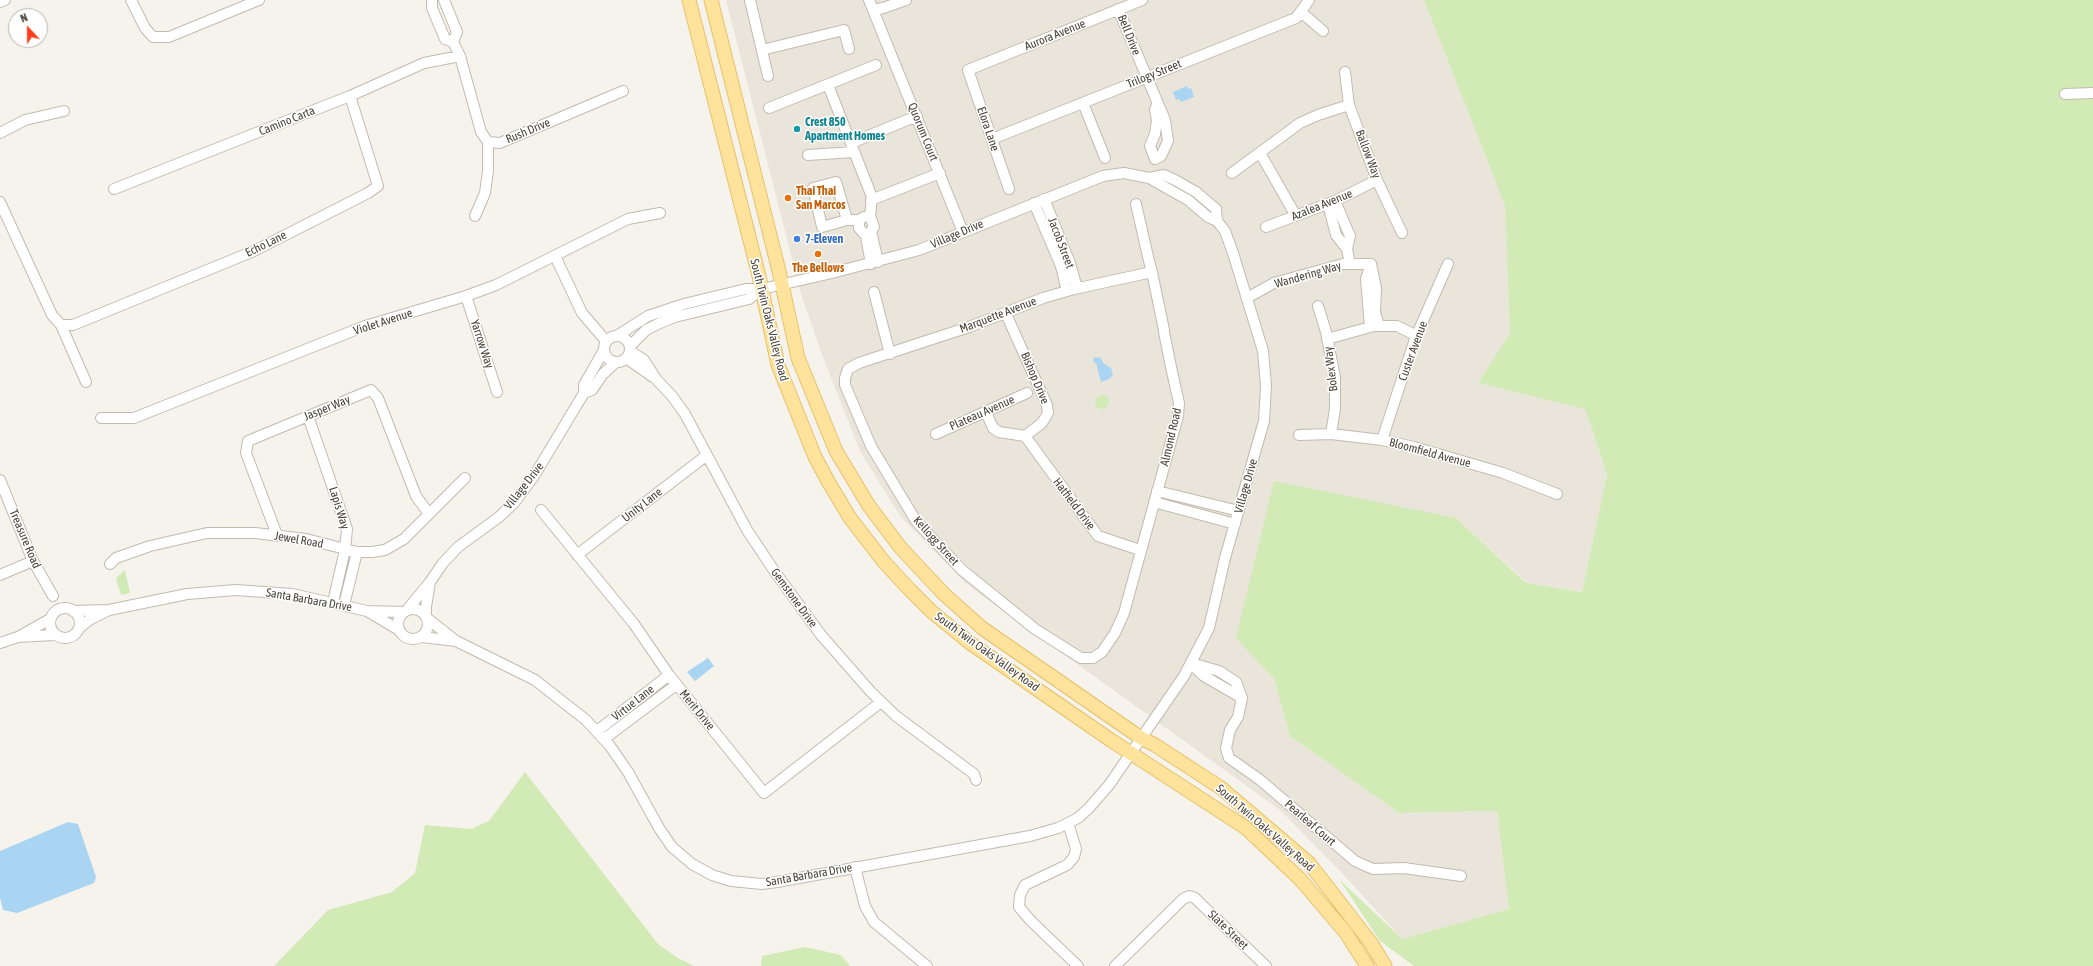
<!DOCTYPE html>
<style>
body{margin:0}
#map{position:relative;width:2093px;height:966px;overflow:hidden;background:#f6f3ec;font-family:"Asap Condensed",sans-serif}
canvas{display:block}
.north{position:absolute;left:8px;top:8px;width:40px;height:40px;box-sizing:border-box;background:#fff;border:1px solid #b7b4b0;border-radius:50%;rotate:338deg;font-size:11px;font-weight:700;line-height:16px;text-align:center;color:#4b4439}
.north::after{content:'';display:block;margin:auto;width:14px;height:18px;background:#fc3f1d;clip-path:polygon(50% 0,100% 100%,50% 72%,0 100%)}
</style>
<div id="map">
<canvas width="2093" height="966"></canvas>
<div class="north">N</div>
</div>
<script>
const ctx = document.querySelector('canvas').getContext('2d');
ctx.lineJoin = 'round';
function fillPath(path, color) {
  ctx.fillStyle = color;
  ctx.fill(path, 'evenodd');
}
function shape(rows) {
  const path = new Path2D();
  for (const r of rows) {
    if (r.length === 3) {
      path.moveTo(r[0] + r[2], r[1]);
      path.arc(r[0], r[1], r[2], 0, 2 * Math.PI);
      continue;
    }
    path.moveTo(r[0], r[1]);
    for (let i = 2; i < r.length; i += 2) path.lineTo(r[i], r[i + 1]);
  }
  return path;
}
function stroke(path, color, width, dash) {
  ctx.strokeStyle = color;
  ctx.lineWidth = width;
  ctx.lineCap = dash ? 'butt' : 'round';
  ctx.setLineDash(dash || []);
  ctx.stroke(path);
}
function label(font, color, halo, rows, align = 'center') {
  ctx.font = font + ' "Asap Condensed",sans-serif';
  ctx.lineWidth = 3;
  ctx.setLineDash([]);
  ctx.textBaseline = 'middle';
  ctx.strokeStyle = halo;
  ctx.fillStyle = color;
  for (const [text, x, y, turn = 0] of rows) {
    ctx.save();
    ctx.translate(x, y);
    ctx.rotate((+turn || 0) * Math.PI / 180);
    ctx.textAlign = isNaN(turn) ? turn : align;
    if (halo) ctx.strokeText(text, 0, 0);
    ctx.fillText(text, 0, 0);
    ctx.restore();
  }
}
const residential = shape([
 [726,0,1424,0,1505,206,1510,333,1478,383,1585,409,1607,474,1582,592,1527,583,1456,518,1236,637,1274,679,1290,736,1399,813,1497,811,1509,909,1402,939,1341,872,1280,810,966,584,900,516,860,451,821,352,801,294]
]);
const green = shape([
 [1424,0,2093,0,2093,966,1414,966,1380,941,1339,879,1402,939,1509,909,1497,811,1399,813,1290,736,1274,679,1236,638,1274,481,1456,518,1526,583,1582,592,1607,474,1585,409,1478,383,1510,333,1505,206],
 [1102,402,7],
 [125,570,130,593,121,595,116,578],
 [525,772,658,944,678,958,694,966,274,966,328,910,392,892,415,873,425,825,471,829,489,821],
 [805,947,841,955,850,966,761,966,762,956]
]);
const water = shape([
 [1187,86,1188,89,1191,88,1194,97,1181,102,1179,99,1176,100,1173,92],
 [1100,357,1104,364,1111,368,1113,375,1109,379,1101,382,1096,363,1094,363,1093,358],
 [708,658,714,666,695,681,687,672],
 [68,822,78,824,96,877,94,883,17,913,3,910,0,898,0,851]
]);
const minor = shape([
 [131,0,145,28,153,37,169,37,259,0],
 [432,0,432,8,445,39,453,42,460,56,481,132,488,142],
 [444,0,457,32,453,42],
 [750,0,768,76],
 [869,0,963,232],
 [0,2,5,0],
 [1118,9,1165,120,1168,141,1161,156,1155,159],
 [873,10,883,8,906,0],
 [1301,12,1323,31],
 [762,50,844,30,849,49],
 [1345,72,1349,105,1377,180,1402,233],
 [828,85,872,197,870,216,874,227,871,231,878,262],
 [2065,94,2093,93],
 [1083,103,1105,158],
 [769,108,876,65],
 [0,133,25,120,64,111],
 [992,139,1296,18,1309,0],
 [488,142,500,143,623,91],
 [851,143,917,116],
 [1260,153,1296,216],
 [808,155,854,152],
 [1155,159,1150,146,1155,134,1157,120,1155,110,1157,104],
 [1232,173,1300,123,1318,115,1349,105],
 [114,189,350,96,424,63,460,56],
 [1009,189,968,70,1142,0],
 [1044,199,1070,263,1077,288],
 [871,200,940,173],
 [1335,201,1350,236,1347,249,1350,264],
 [0,202,52,315,61,325,86,382],
 [1034,203,1061,266,1067,291],
 [1136,204,1149,261,1152,272,1164,330,1164,332,1171,367,1179,403,1178,416,1124,613,1115,633,1102,652,1093,658,1081,658,1035,629,962,570,916,521,871,446,845,385,845,378,848,369,859,363,969,327,1043,298,1074,289,1152,272],
 [1328,204,1336,235,1347,249],
 [475,216,485,193,488,171,488,142],
 [864,217,859,220,859,228,866,236,871,264],
 [847,220,836,182,813,188,822,227,847,220,859,220],
 [1266,227,1335,201,1377,180],
 [555,256,582,313,606,341],
 [1371,264,1376,288,1375,312,1379,326],
 [874,292,890,354],
 [466,296,497,392],
 [1247,298,1274,283,1343,264,1371,264],
 [1318,306,1326,332,1335,377,1335,409,1331,434],
 [1006,314,1047,405,1048,413,1042,423,1025,436],
 [61,325,73,325,254,251,368,193,378,186,350,96],
 [1370,327,1366,279,1371,264],
 [618,335,648,316,684,304,746,289,762,289,832,273,919,250,1103,176,1124,173,1149,178,1188,200,1208,217,1217,221],
 [617,349,13],
 [1327,339,1374,326,1397,326,1417,336],
 [630,346,646,330,660,323,675,317,749,299,762,289],
 [630,351,644,360,656,379,672,396,685,414,747,530,775,572,821,635,871,692,896,716,974,774,976,780],
 [626,358,653,377],
 [584,393,592,390,603,374,616,362],
 [986,412,993,428,999,432,1025,436],
 [308,416,347,529,345,550,333,602],
 [101,418,134,418,365,326,466,296,496,285,628,219,660,213],
 [936,434,1027,393],
 [1299,435,1331,434,1382,440,1414,447,1503,473,1557,494],
 [1025,436,1098,536,1140,550],
 [1382,440,1415,339,1448,264],
 [0,480,33,561,53,596],
 [1157,491,1239,511],
 [1154,502,1235,524],
 [541,510,634,624,669,675,764,793,881,702],
 [277,535,246,453,248,441,371,390,378,398,416,496,429,514],
 [577,555,707,455],
 [110,564,116,558,150,546,207,533,255,533,306,539,357,552,372,552,385,550,404,539,465,478],
 [0,575,33,561],
 [430,582,443,563,458,547,499,517,514,503,534,476,584,393,584,385,604,350],
 [344,605,357,552],
 [65,623,15],
 [413,624,15],
 [109,610,187,594,236,590,292,594,367,611],
 [407,610,430,582,426,607,426,615],
 [73,611,109,610,89,620,79,628],
 [50,619,18,637,54,635],
 [399,630,367,611,404,612],
 [422,637,456,641,428,619],
 [456,641,535,680,586,720,610,746,628,772,659,828,672,847,692,864,712,875,731,881,762,884,777,882,1030,836,1058,828,1078,818,1089,808,1109,785,1184,676,1209,628,1225,558,1264,421,1266,386,1263,351,1233,253,1225,231,1217,221,1216,209,1196,192,1175,180,1164,175,1149,178],
 [0,643,18,637],
 [1191,663,1219,671,1236,682,1242,698,1238,717,1230,730,1226,748,1229,758,1259,779,1355,861,1373,869,1404,868,1461,876],
 [1192,665,1204,676,1242,698],
 [597,731,669,675],
 [604,739,676,685],
 [1068,823,1076,849,1074,857,1067,865,1025,885,1020,895,1019,907,1031,921,1078,966],
 [855,867,865,906,874,922,927,966],
 [1115,966,1183,899,1189,896,1195,898,1201,904,1266,966]
]);
const major = shape([
 [689,0,759,276,778,365,815,457,829,483,850,518,884,562,909,589,932,612,970,643,1112,741,1246,828,1300,879,1346,933,1367,966],
 [711,0,779,271,798,358,836,451,869,506,900,547,926,575,945,595,982,628,1141,738,1155,745,1221,788,1309,863,1371,943,1385,966]
]);
const markers = [
 [797,129,4,"#0f9aa8"],
 [788,198,4,"#e8710a"],
 [797,239,4,"#3f7fe0"],
 [818,254,4,"#e8710a"]
];
const streetNames = [
 ["Aurora Avenue",1055,35,-22],
 ["Bell Drive",1129,35,68],
 ["Trilogy Street",1154,74,-22],
 ["Camino Carta",287,121,-22],
 ["Elora Lane",988,129,71],
 ["Rush Drive",528,131,-23],
 ["Quorum Court",923,132,68],
 ["Ballow Way",1368,154,69],
 ["Azalea Avenue",1322,205,-22],
 ["Village Drive",957,234,-23],
 ["Jacob Street",1061,243,69],
 ["Echo Lane",266,244,-26],
 ["Wandering Way",1308,275,-16],
 ["Marquette Avenue",998,315,-21],
 ["South Twin Oaks Valley Road",769,320,76],
 ["Violet Avenue",383,322,-18],
 ["Yarrow Way",482,344,72],
 ["Custer Avenue",1413,351,-70],
 ["Bolex Way",1331,369,-97],
 ["Bishop Drive",1035,378,67],
 ["Jasper Way",327,408,-22],
 ["Plateau Avenue",982,413,-24],
 ["Almond Road",1171,437,-77],
 ["Bloomfield Avenue",1430,453,15],
 ["Village Drive",524,486,-52],
 ["Village Drive",1246,486,-74],
 ["Hatfield Drive",1074,504,53],
 ["Unity Lane",642,505,-38],
 ["Lapis Way",339,508,73],
 ["Treasure Road",25,539,67],
 ["Jewel Road",299,540,10],
 ["Kellogg Street",936,541,48],
 ["Gemstone Drive",794,598,54],
 ["Santa Barbara Drive",309,600,10],
 ["South Twin Oaks Valley Road",987,652,36],
 ["Virtue Lane",633,703,-38],
 ["Merit Drive",697,710,51],
 ["Pearleaf Court",1310,823,41],
 ["South Twin Oaks Valley Road",1265,828,41],
 ["Santa Barbara Drive",809,875,-10],
 ["Slate Street",1228,930,44]
];
const cultureNames = [
 ["Crest 850",805,122],
 ["Apartment Homes",805,136]
];
const foodNames = [
 ["Thai Thai",796,191],
 ["San Marcos",796,205],
 ["The Bellows",818,268,"center"]
];
const shopNames = [
 ["7-Eleven",805,239]
];
fillPath(residential, '#eae5da');
fillPath(green, '#d2eab5');
fillPath(water, '#a9d4f2');
stroke(minor, '#c2bbae', 12);
stroke(major, '#e6c16a', 15);
stroke(minor, '#fff', 10);
stroke(major, '#ffe39c', 13);
for (const [x, y, r, color] of markers) {
  const dot = new Path2D();
  dot.arc(x, y, r, 0, 2 * Math.PI);
  ctx.fillStyle = color;
  ctx.fill(dot);
  stroke(dot, '#fff', 1.5);
}
label('12px', '#4b4439', '#fff', streetNames);
label('bold 12px', '#0d838f', '#fff', cultureNames, 'left');
label('bold 12px', '#c56008', '#fff', foodNames, 'left');
label('bold 12px', '#366cbe', '#fff', shopNames, 'left');
</script>
